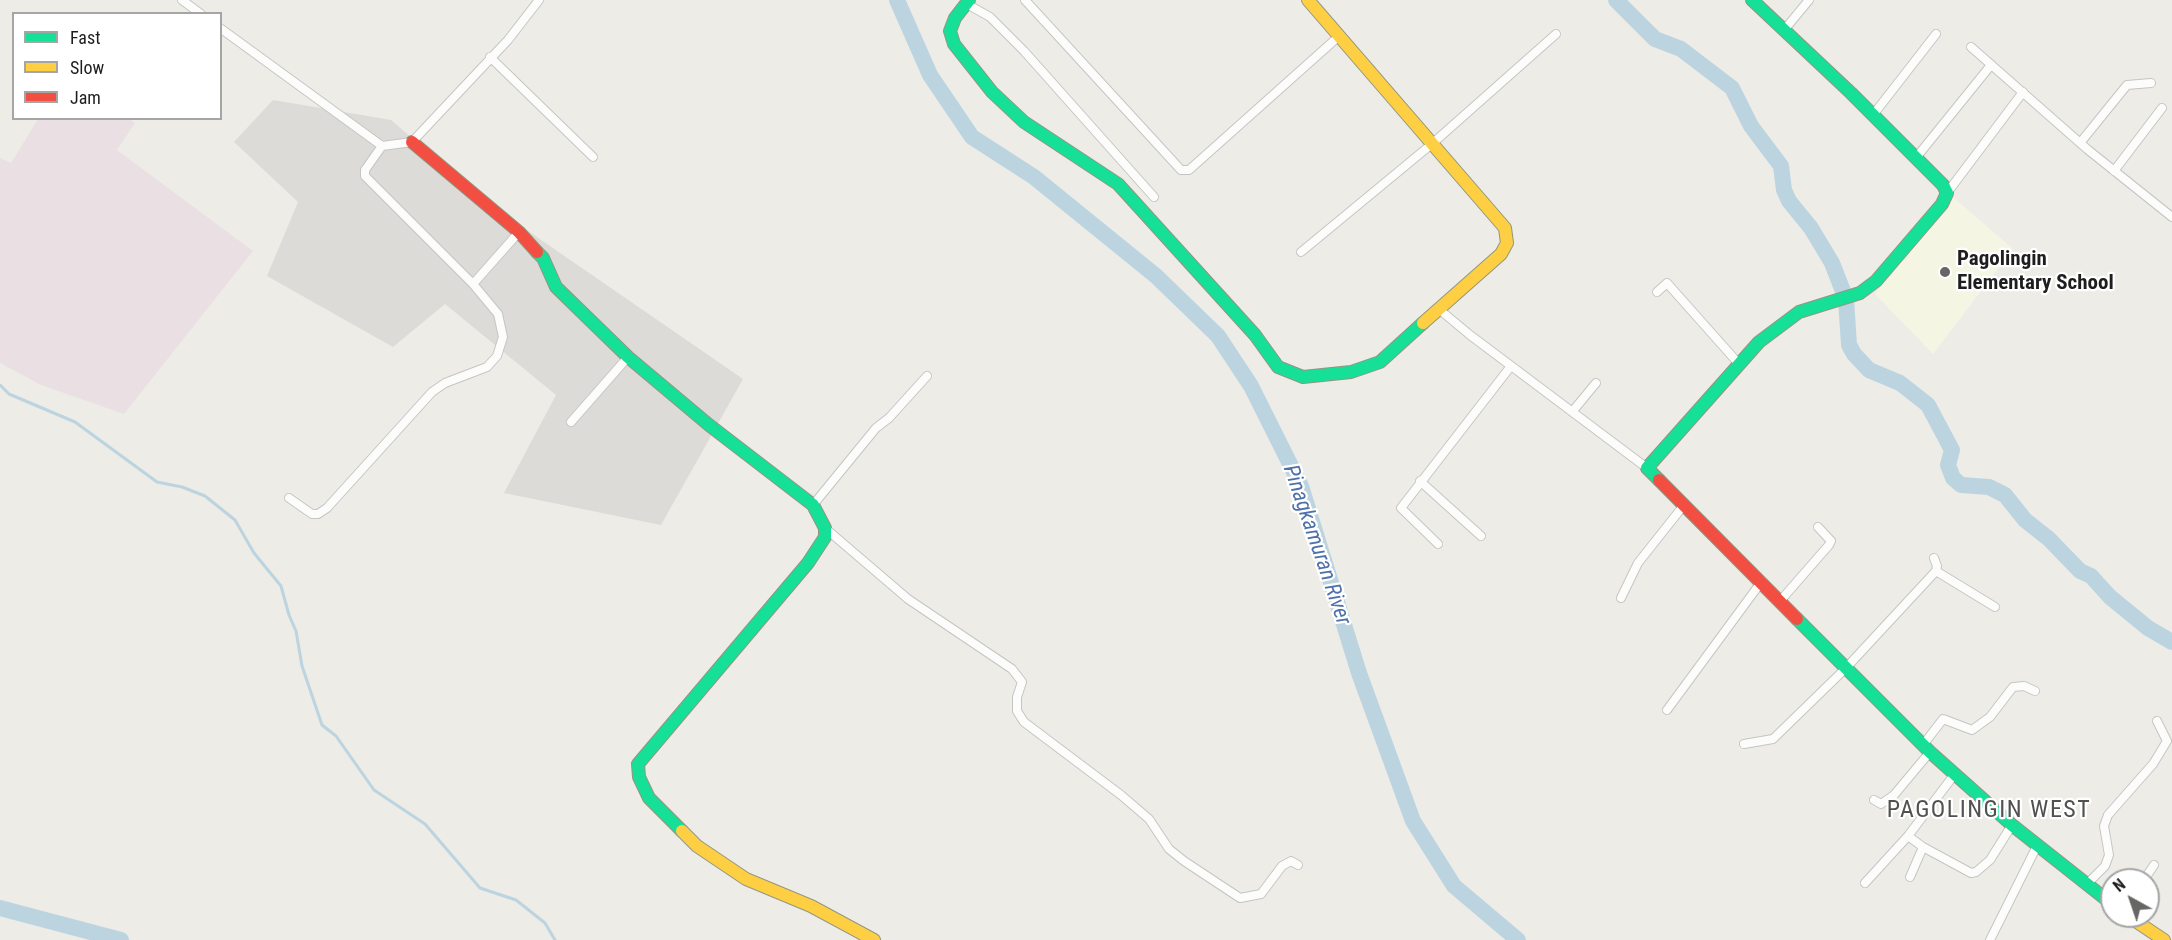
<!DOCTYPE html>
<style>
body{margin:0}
#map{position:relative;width:2172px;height:940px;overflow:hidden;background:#edece7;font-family:"Roboto Condensed",sans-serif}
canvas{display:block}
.legend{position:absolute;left:12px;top:12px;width:210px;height:108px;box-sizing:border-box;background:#fff;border:2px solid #a5a5a5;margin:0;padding:8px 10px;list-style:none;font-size:18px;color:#1e1e1e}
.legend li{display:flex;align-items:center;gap:12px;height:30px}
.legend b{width:30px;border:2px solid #a5a5a5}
.north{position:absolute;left:2100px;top:868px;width:60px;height:60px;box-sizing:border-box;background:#fff;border:2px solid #a5a5a5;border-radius:50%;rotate:320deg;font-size:16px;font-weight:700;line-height:24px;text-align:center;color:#1e1e1e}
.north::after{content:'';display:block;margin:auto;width:21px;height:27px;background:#666664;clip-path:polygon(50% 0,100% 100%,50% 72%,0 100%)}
</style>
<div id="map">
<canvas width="2172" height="940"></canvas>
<ul class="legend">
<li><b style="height:8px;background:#16e098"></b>Fast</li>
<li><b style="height:8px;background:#ffcf43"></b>Slow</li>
<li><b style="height:8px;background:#f24e42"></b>Jam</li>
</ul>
<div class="north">N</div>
</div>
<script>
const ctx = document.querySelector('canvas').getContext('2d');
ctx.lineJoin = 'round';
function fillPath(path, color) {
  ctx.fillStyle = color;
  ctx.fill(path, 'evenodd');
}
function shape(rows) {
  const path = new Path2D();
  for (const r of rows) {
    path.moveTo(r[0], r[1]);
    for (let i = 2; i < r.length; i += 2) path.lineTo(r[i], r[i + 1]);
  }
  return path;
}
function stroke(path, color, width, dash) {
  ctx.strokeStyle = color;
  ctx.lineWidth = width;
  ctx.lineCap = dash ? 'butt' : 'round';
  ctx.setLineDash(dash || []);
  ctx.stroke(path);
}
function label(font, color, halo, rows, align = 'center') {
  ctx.font = font + ' "Roboto Condensed",sans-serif';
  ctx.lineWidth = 4.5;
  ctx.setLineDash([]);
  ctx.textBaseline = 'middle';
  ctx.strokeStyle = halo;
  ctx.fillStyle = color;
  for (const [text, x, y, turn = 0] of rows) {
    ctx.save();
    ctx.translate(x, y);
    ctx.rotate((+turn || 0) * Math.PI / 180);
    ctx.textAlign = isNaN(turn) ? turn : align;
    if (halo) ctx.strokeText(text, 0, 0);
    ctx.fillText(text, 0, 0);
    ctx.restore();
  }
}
const residential = shape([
 [273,100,391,120,489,204,743,379,661,525,504,493,556,395,445,304,393,347,267,276,298,202,234,142]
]);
const industrial = shape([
 [38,119,129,118,135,123,117,150,253,251,124,414,41,385,0,363,0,158,11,163]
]);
const education = shape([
 [1954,198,2013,249,1933,354,1875,294]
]);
const stream = shape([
 [0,385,9,394,75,422,157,482,182,487,205,496,235,520,254,553,281,586,289,615,296,631,302,666,322,725,336,736,374,790,425,824,480,888,516,900,545,923,555,940]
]);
const river = shape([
 [897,0,930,75,972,137,1034,177,1156,276,1218,336,1251,386,1301,486,1359,673,1413,821,1454,886,1518,940],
 [1616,0,1655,39,1681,49,1732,88,1751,126,1781,166,1784,190,1789,201,1811,228,1832,263,1846,299,1849,345,1854,354,1869,370,1900,383,1928,405,1952,450,1948,465,1953,478,1961,485,1989,487,2005,495,2025,520,2049,539,2080,571,2091,576,2110,597,2148,628,2172,642],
 [0,908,121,940]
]);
const street = shape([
 [182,0,201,14],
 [1025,0,1181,170,1189,170,1338,37],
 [965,3,990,17,1024,51,1154,197],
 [220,28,382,146,412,142,508,40,539,0],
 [1785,29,1809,0],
 [1971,47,2087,149,2172,217],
 [490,57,593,157],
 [1873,115,1936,34],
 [2080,143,2127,85,2151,83],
 [1915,159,1991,65],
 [2114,171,2162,108],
 [1947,193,2023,92],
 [1301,252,1433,143,1556,34],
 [473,284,519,232],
 [1657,292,1667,283,1739,364],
 [1440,310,1470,335,1647,468],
 [1572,412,1596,383],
 [571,422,628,357],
 [1420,481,1481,536],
 [289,498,312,514,318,514,327,508,432,392,445,383,487,367,497,356,503,337,498,314,473,284,365,176,365,170,382,146],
 [813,505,876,428,889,418,927,376],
 [825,528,908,599,1012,669,1022,682,1017,697,1017,711,1024,722,1121,795,1149,819,1169,849,1184,861,1240,898,1261,894,1282,866,1291,861,1298,865],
 [1438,544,1401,508,1511,366],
 [1936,571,1995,607],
 [1621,598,1638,563,1684,505],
 [1781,600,1829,545,1831,541,1818,527],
 [1667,710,1762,581],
 [1744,744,1773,739,1846,668,1936,571,1937,566,1934,558],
 [1923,745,1943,719,1972,730,1990,717,2013,687,2024,686,2035,691],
 [1874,800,1881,804,1894,795,1930,752],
 [1908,836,1923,847,1910,877],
 [1923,847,1971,873,1976,872,1990,860,2012,825],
 [2144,880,2154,865],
 [1865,883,1908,836,1954,775],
 [2086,885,2105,866,2109,855,2104,826,2108,815,2153,764,2167,741,2157,721],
 [1990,940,2038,844]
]);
const fast = shape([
 [969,0,955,18,950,31,954,44,992,92,1024,122,1118,184,1255,335,1278,367,1303,377,1351,372,1380,362,1423,323],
 [537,252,543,258,556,287,628,357,709,425,813,505,825,528,825,537,808,563,638,764,639,777,649,798,682,831],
 [1659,480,1647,468,1759,342,1799,312,1860,293,1876,281,1942,204,1947,193,1943,185,1851,93,1752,0],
 [1797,619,1930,752,2012,825,2112,904]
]);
const slow = shape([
 [1308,0,1505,228,1507,243,1501,254,1423,323],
 [682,831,697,846,746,879,811,906,874,940],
 [2128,916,2164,940]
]);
const jam = shape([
 [412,142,519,232,537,252],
 [1659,480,1797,619]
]);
const markers = [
 [1945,272,6,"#666664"]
];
const poiNames = [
 ["Pagolingin",1957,260],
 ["Elementary School",1957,284]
];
const waterNames = [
 ["Pinagkamuran River",1316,545,71]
];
const quarterNames = [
 ["PAGOLINGIN WEST",1989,811]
];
fillPath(residential, '#dcdbd8');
fillPath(industrial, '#eae0e4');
fillPath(education, '#f4f6e3');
stroke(stream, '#bcd4df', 3);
stroke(river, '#bcd4df', 16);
stroke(street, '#c5c5c3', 10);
stroke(fast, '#929680', 14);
stroke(slow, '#929680', 14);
stroke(jam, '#929680', 14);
stroke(street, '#fcfcfb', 8);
stroke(fast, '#16e098', 12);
stroke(slow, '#ffcf43', 12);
stroke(jam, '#f24e42', 12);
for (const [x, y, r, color] of markers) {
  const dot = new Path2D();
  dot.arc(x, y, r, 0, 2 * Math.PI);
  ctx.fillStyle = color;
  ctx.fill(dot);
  stroke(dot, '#fff', 2);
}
label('bold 21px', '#1e1e1e', '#fff', poiNames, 'left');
label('italic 22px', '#4e71ab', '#fff', waterNames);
ctx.letterSpacing = '1.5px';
label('24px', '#515151', '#fff', quarterNames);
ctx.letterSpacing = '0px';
</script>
